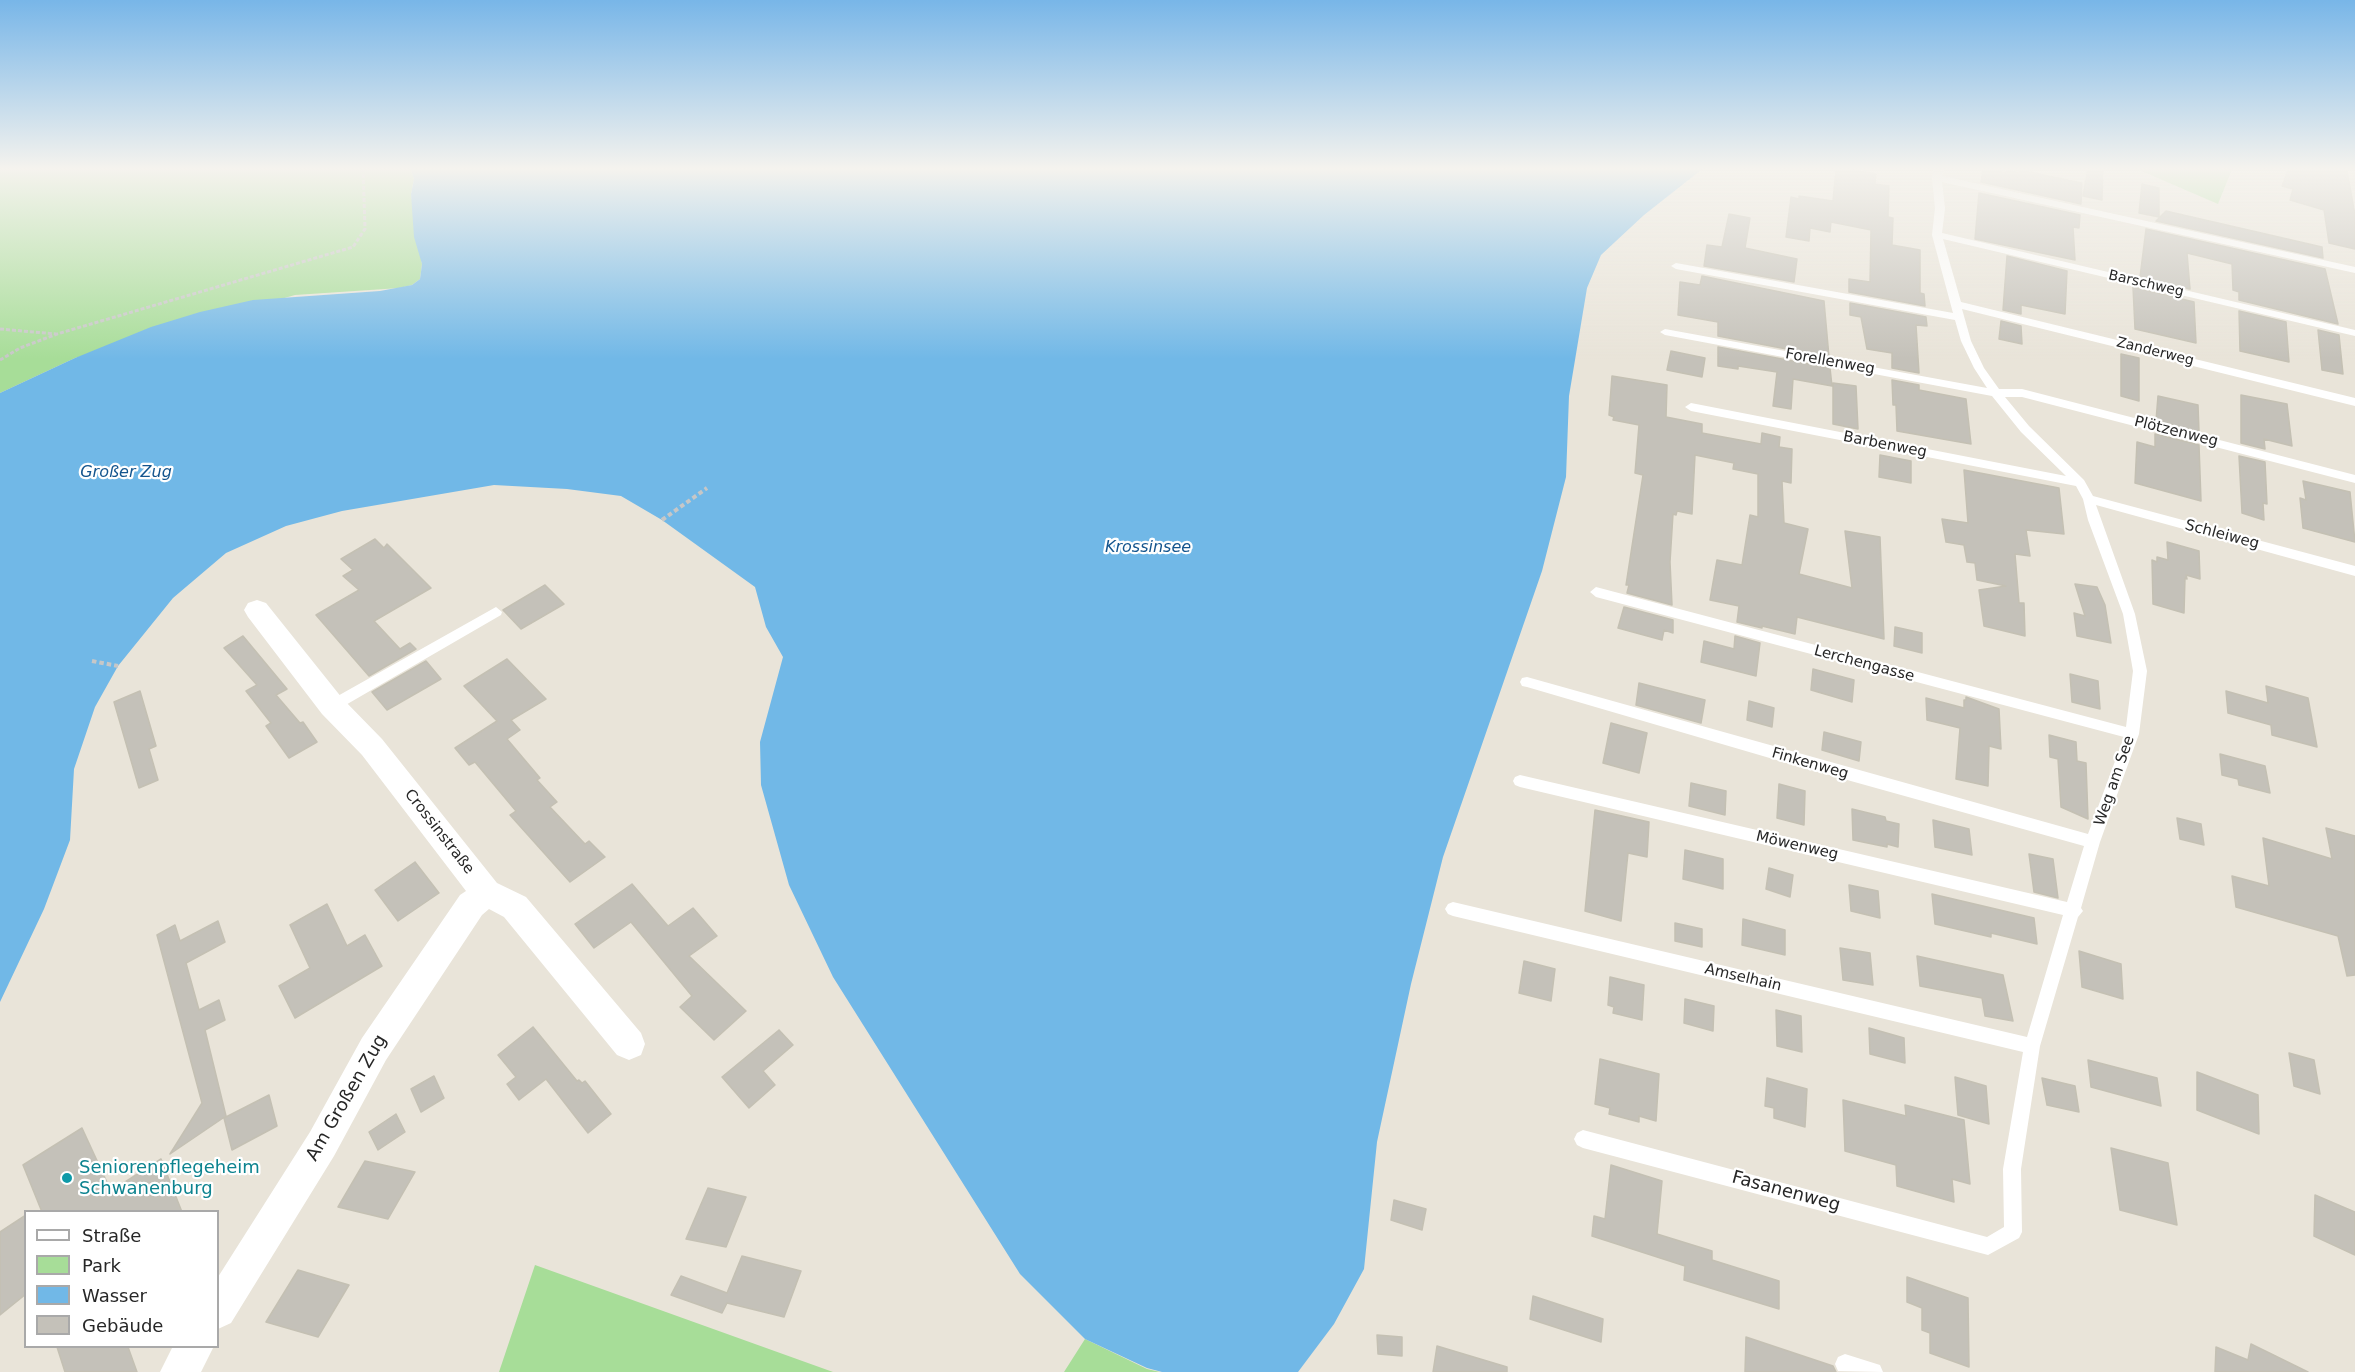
<!DOCTYPE html>
<meta charset="utf-8">
<style>
body{margin:0}
#map{position:relative;width:2355px;height:1372px;overflow:hidden;background:#e9e4d9;font-family:"DejaVu Sans",sans-serif}
canvas{display:block}
.legend{position:absolute;left:24px;top:1210px;width:195px;height:138px;box-sizing:border-box;background:#fff;border:2px solid #a9a9a9;margin:0;padding:8px 10px;list-style:none;font-size:18px;color:#272727}
.legend li{display:flex;align-items:center;gap:12px;height:30px}
.legend b{width:30px;border:2px solid #a9a9a9}
</style>
<div id="map">
<canvas width="2355" height="1372"></canvas>
<ul class="legend">
<li><b style="height:8px;background:#fff"></b>Straße</li>
<li><b style="height:16px;background:#a7dd98"></b>Park</li>
<li><b style="height:16px;background:#71b8e7"></b>Wasser</li>
<li><b style="height:16px;background:#c4c1b9"></b>Gebäude</li>
</ul>
</div>
<script>
const ctx = document.querySelector('canvas').getContext('2d');
ctx.lineJoin = 'round';
function fillPath(path, color) {
  ctx.fillStyle = color;
  ctx.fill(path, 'evenodd');
}
function shape(rows) {
  const path = new Path2D();
  for (const r of rows) {
    path.moveTo(r[0], r[1]);
    for (let i = 2; i < r.length; i += 2) path.lineTo(r[i], r[i + 1]);
  }
  return path;
}
function stroke(path, color, width, dash) {
  ctx.strokeStyle = color;
  ctx.lineWidth = width;
  ctx.lineCap = dash ? 'butt' : 'round';
  ctx.setLineDash(dash || []);
  ctx.stroke(path);
}
function label(font, color, halo, rows, align = 'center') {
  ctx.font = font + ' "DejaVu Sans",sans-serif';
  ctx.lineWidth = 4.5;
  ctx.setLineDash([]);
  ctx.textBaseline = 'middle';
  ctx.strokeStyle = halo;
  ctx.fillStyle = color;
  for (const [text, x, y, turn = 0] of rows) {
    ctx.save();
    ctx.translate(x, y);
    ctx.rotate((+turn || 0) * Math.PI / 180);
    ctx.textAlign = isNaN(turn) ? turn : align;
    if (halo) ctx.strokeText(text, 0, 0);
    ctx.fillText(text, 0, 0);
    ctx.restore();
  }
}
const green = shape([
 [0,167,410,167,414,179,411,194,422,264,420,279,412,285,400,288,295,295,75,358,0,393],
 [2132,167,2233,167,2218,204],
 [535,1265,833,1372,499,1372],
 [1085,1339,1147,1369,1160,1372,1064,1372]
]);
const water = shape([
 [410,167,1705,167,1644,215,1601,255,1587,288,1569,396,1566,477,1542,571,1443,857,1411,984,1377,1142,1364,1269,1334,1324,1298,1372,1162,1372,1147,1368,1085,1339,1020,1274,833,977,789,885,761,785,760,742,783,657,766,627,755,587,662,520,621,496,567,489,494,485,342,511,286,526,226,553,173,598,118,666,95,707,74,769,70,840,44,909,0,1002,0,393,75,358,151,327,200,312,253,300,380,291,412,285,420,279,422,264,414,237,411,194,414,179]
]);
const building = shape([
 [1836,167,1876,174,1875,184,1889,186,1888,217,1893,218,1892,245,1920,250,1920,293,1924,294,1925,306,1849,292,1849,279,1870,282,1871,230,1831,222,1830,232,1810,228,1809,241,1786,237,1791,197,1799,199,1799,196,1833,201,1836,167],
 [2088,167,2103,167,2102,200,2083,196,2088,167],
 [2289,167,2337,167,2347,170,2355,215,2355,249,2329,243,2324,210,2290,200,2293,189,2282,186,2289,167],
 [1983,168,2006,173,2006,170,2020,173,2020,170,2082,183,2081,204,1981,182,1983,168],
 [2142,184,2159,188,2159,217,2139,213,2142,184],
 [1979,193,2080,215,2079,228,2073,227,2075,260,1975,239,1979,193],
 [2166,211,2322,247,2323,258,2156,221,2166,211],
 [1729,214,1750,218,1745,248,1797,259,1794,282,1704,266,1707,245,1722,247,1729,214],
 [2146,229,2325,269,2338,324,2239,300,2239,292,2233,290,2232,264,2187,253,2190,289,2140,277,2146,229],
 [2007,256,2067,271,2065,314,2021,305,2021,314,2003,310,2007,256],
 [1702,276,1824,301,1829,357,1718,336,1718,322,1678,315,1680,282,1700,285,1702,276],
 [2133,287,2194,302,2196,343,2135,329,2133,287],
 [1850,303,1926,317,1927,326,1916,325,1919,373,1892,368,1892,353,1867,349,1861,317,1850,315,1850,303],
 [2239,311,2286,322,2289,362,2240,351,2239,311],
 [2001,321,2021,326,2022,344,1999,339,2001,321],
 [2318,330,2339,335,2343,374,2322,370,2318,330],
 [1718,347,1830,368,1832,386,1793,379,1791,409,1773,406,1777,372,1738,366,1738,369,1718,366,1718,347],
 [1671,351,1705,358,1702,377,1667,370,1671,351],
 [2121,354,2139,358,2139,401,2121,396,2121,354],
 [1612,376,1667,385,1666,417,1702,424,1702,433,1761,444,1762,433,1780,437,1779,447,1792,449,1791,483,1782,481,1784,523,1808,529,1799,574,1852,588,1845,531,1880,537,1884,639,1797,617,1795,634,1762,626,1762,628,1737,622,1739,606,1710,600,1717,560,1742,565,1750,515,1758,517,1758,474,1733,469,1734,463,1695,455,1692,514,1677,511,1676,515,1673,514,1670,562,1672,605,1627,593,1629,585,1626,585,1643,475,1635,473,1639,425,1613,420,1614,417,1609,415,1612,376],
 [1892,380,1919,385,1919,390,1966,399,1971,444,1897,431,1896,405,1893,405,1892,380],
 [1833,383,1856,386,1858,429,1833,424,1833,383],
 [2241,395,2287,404,2292,446,2264,439,2265,449,2241,443,2241,395],
 [2158,396,2198,405,2199,432,2156,421,2158,396],
 [2155,434,2199,445,2201,501,2135,483,2137,442,2155,447,2155,434],
 [1880,455,1911,461,1911,483,1879,477,1880,455],
 [2239,456,2265,462,2267,504,2263,503,2264,520,2242,513,2239,456],
 [1964,470,2059,488,2064,534,2026,530,2030,556,2015,554,2019,603,2024,603,2025,636,1984,626,1979,590,2006,586,1977,580,1975,563,1967,562,1964,545,1946,542,1942,519,1968,523,1964,470],
 [2303,481,2350,492,2355,542,2303,528,2300,498,2306,500,2303,481],
 [375,539,384,548,387,544,431,588,374,621,400,649,410,643,416,649,369,676,316,615,359,590,343,576,353,570,341,559,375,539],
 [2167,542,2199,551,2200,579,2186,575,2187,579,2185,578,2184,613,2153,604,2152,560,2157,562,2157,557,2168,560,2167,542],
 [2075,584,2097,587,2105,605,2111,643,2077,636,2074,613,2085,616,2075,584],
 [545,585,564,604,521,629,503,610,545,585],
 [1624,607,1673,620,1673,633,1664,630,1662,640,1618,628,1624,607],
 [1895,627,1922,633,1922,653,1894,646,1895,627],
 [243,636,287,689,276,695,300,723,303,722,317,742,289,758,266,726,271,723,246,691,257,685,224,648,243,636],
 [1735,636,1760,643,1756,676,1701,662,1704,641,1734,649,1735,636],
 [507,659,546,699,511,720,520,730,507,739,540,778,537,780,557,802,550,807,585,844,589,841,605,857,570,882,510,815,516,811,475,762,469,765,455,748,497,721,464,686,507,659],
 [426,661,441,679,387,710,372,692,426,661],
 [1813,669,1854,680,1852,702,1811,690,1813,669],
 [2070,674,2098,681,2100,709,2072,702,2070,674],
 [1639,683,1705,700,1701,723,1636,705,1639,683],
 [2266,686,2308,698,2317,747,2272,735,2271,725,2228,713,2226,691,2268,703,2266,686],
 [140,691,156,746,149,749,158,780,139,788,114,702,140,691],
 [1966,697,1999,709,2001,749,1989,746,1988,786,1956,779,1960,728,1927,720,1926,698,1964,708,1964,700,1966,700,1966,697],
 [1749,701,1774,708,1772,727,1747,720,1749,701],
 [1611,723,1647,733,1639,773,1603,763,1611,723],
 [1824,732,1861,742,1859,761,1822,750,1824,732],
 [2049,735,2076,742,2077,761,2086,763,2088,819,2061,807,2058,759,2050,757,2049,735],
 [2220,754,2265,766,2270,793,2239,785,2238,779,2222,775,2220,754],
 [1691,783,1726,791,1725,815,1689,806,1691,783],
 [1779,784,1805,791,1804,825,1777,818,1779,784],
 [1852,809,1885,817,1886,821,1899,824,1898,847,1887,844,1887,847,1853,840,1852,809],
 [1595,810,1649,822,1647,857,1628,853,1621,921,1585,911,1595,810],
 [2177,818,2201,824,2204,845,2180,839,2177,818],
 [1933,820,1969,829,1972,855,1935,847,1933,820],
 [2326,828,2355,836,2355,975,2347,976,2338,936,2236,907,2232,876,2269,886,2263,838,2332,859,2326,828],
 [1685,850,1723,859,1723,889,1683,879,1685,850],
 [2029,854,2053,859,2058,898,2034,892,2029,854],
 [415,862,439,893,398,921,375,890,415,862],
 [1769,868,1793,875,1790,897,1766,889,1769,868],
 [632,884,668,926,693,908,717,936,689,956,746,1011,714,1040,680,1007,692,996,631,922,594,948,575,924,632,884],
 [1849,885,1878,891,1880,918,1851,911,1849,885],
 [1932,894,2034,918,2037,944,1991,933,1991,937,1935,924,1932,894],
 [327,904,347,946,365,935,382,966,295,1018,279,986,310,968,290,925,327,904],
 [1743,919,1785,930,1785,955,1742,945,1743,919],
 [218,921,225,942,186,963,199,1010,219,1000,225,1020,205,1030,226,1116,170,1154,202,1103,157,935,175,925,180,941,218,921],
 [1675,923,1702,929,1702,947,1675,941,1675,923],
 [1840,948,1870,953,1873,985,1843,980,1840,948],
 [2079,951,2121,964,2123,999,2082,987,2079,951],
 [1917,956,2003,975,2013,1021,1985,1016,1982,998,1920,986,1917,956],
 [1524,961,1555,969,1551,1001,1519,993,1524,961],
 [1610,977,1644,985,1642,1020,1613,1013,1614,1007,1608,1005,1610,977],
 [1685,999,1714,1006,1713,1031,1684,1023,1685,999],
 [1776,1010,1801,1016,1802,1052,1777,1046,1776,1010],
 [533,1027,577,1081,579,1080,582,1083,585,1081,611,1114,588,1133,546,1079,519,1100,507,1084,516,1077,498,1055,533,1027],
 [1869,1028,1904,1038,1905,1063,1870,1054,1869,1028],
 [779,1030,793,1045,763,1071,775,1085,749,1108,722,1077,779,1030],
 [2289,1053,2314,1060,2320,1094,2294,1086,2289,1053],
 [1600,1059,1659,1074,1656,1121,1639,1116,1639,1122,1609,1114,1610,1108,1595,1104,1600,1059],
 [2088,1060,2157,1078,2161,1106,2091,1087,2088,1060],
 [2197,1072,2258,1095,2259,1134,2197,1110,2197,1072],
 [434,1076,444,1098,421,1112,411,1089,434,1076],
 [1955,1077,1986,1086,1989,1124,1958,1115,1955,1077],
 [1767,1078,1807,1089,1805,1127,1774,1118,1774,1108,1765,1106,1767,1078],
 [2042,1078,2075,1086,2079,1112,2047,1105,2042,1078],
 [269,1095,277,1126,232,1150,224,1118,269,1095],
 [1843,1100,1906,1116,1905,1105,1964,1120,1970,1184,1952,1179,1954,1202,1897,1186,1896,1165,1845,1151,1843,1100],
 [396,1114,405,1132,378,1150,369,1132,396,1114],
 [82,1128,111,1191,161,1159,182,1212,42,1212,23,1165,82,1128],
 [2111,1148,2168,1163,2177,1225,2120,1210,2111,1148],
 [365,1161,415,1172,388,1219,338,1207,365,1161],
 [1611,1165,1662,1181,1657,1234,1712,1251,1712,1260,1779,1281,1779,1309,1684,1280,1685,1266,1592,1236,1594,1216,1605,1219,1611,1165],
 [708,1188,746,1197,726,1247,686,1239,708,1188],
 [2315,1195,2355,1212,2355,1255,2314,1236,2315,1195],
 [1394,1200,1426,1209,1422,1230,1391,1220,1394,1200],
 [26,1215,26,1294,0,1315,0,1232,26,1215],
 [742,1256,801,1271,784,1317,727,1303,722,1313,671,1295,681,1276,727,1293,742,1256],
 [298,1270,349,1285,318,1337,266,1322,298,1270],
 [1907,1277,1968,1298,1969,1367,1930,1353,1930,1333,1922,1330,1922,1308,1907,1302,1907,1277],
 [1533,1296,1603,1319,1601,1342,1530,1319,1533,1296],
 [1377,1335,1402,1337,1402,1356,1378,1354,1377,1335],
 [1746,1337,1833,1366,1836,1372,1745,1372,1746,1337],
 [2251,1344,2308,1372,2215,1372,2216,1347,2248,1360,2251,1344],
 [1437,1346,1507,1367,1507,1372,1433,1372,1437,1346],
 [57,1347,128,1347,137,1372,65,1372,57,1347]
]);
const pathFar1 = shape([
 [0,329,56,334],
 [0,360,20,348,57,334,353,247,365,229,363,167]
]);
const path = shape([
 [662,520,707,488],
 [92,661,118,666]
]);
const lane = shape([
 [1934,167,1944,167,1942,176,2355,267,2355,273,1942,182,1945,208,1942,233,2355,330,2355,336,1943,239,1961,302,2355,398,2355,406,1962,309,1971,341,1984,368,1999,389,2022,389,2355,475,2355,483,2022,397,2005,397,2029,426,2084,480,2093,496,2355,566,2355,576,2096,505,2135,614,2147,671,2139,734,2100,842,2081,908,2083,911,2078,917,2040,1046,2021,1169,2022,1232,2019,1238,1988,1255,1583,1148,1577,1145,1574,1139,1577,1133,1583,1130,1987,1237,2004,1227,2003,1169,2023,1052,1453,916,1448,914,1445,909,1448,904,1453,902,2027,1037,2063,915,1520,787,1515,785,1513,781,1515,777,1520,775,2067,902,2084,846,1797,766,1527,687,1522,686,1520,682,1522,678,1527,677,2088,834,2124,737,1596,597,1590,592,1596,587,2126,727,2133,671,2123,614,2088,520,2083,499,2076,486,1691,411,1685,407,1691,403,2066,476,2021,432,1992,396,1665,335,1660,332,1665,329,1987,388,1974,368,1961,341,1955,320,1676,269,1671,266,1676,263,1953,313,1932,235,1935,208,1932,178,1934,167],
 [496,607,502,612,501,615,337,710,327,710,325,706,327,702,496,607],
 [1845,1354,1880,1365,1883,1372,1838,1371,1835,1364,1838,1357,1845,1354]
]);
const street = shape([
 [257,600,266,603,342,698,382,739,497,883,526,897,641,1033,645,1044,641,1055,629,1060,617,1055,504,917,489,909,482,915,386,1060,334,1156,231,1323,218,1329,218,1277,310,1132,362,1038,460,895,466,891,362,755,322,714,248,617,244,610,248,603,257,600],
 [173,1346,214,1346,201,1372,160,1372,173,1346]
]);
const markers = [
 [67,1178,6,"#0f9aa8"]
];
const farStreetnames = [
 ["Barschweg",2146,284,13],
 ["Zanderweg",2155,352,14]
];
const streetNames = [
 ["Forellenweg",1830,362,10],
 ["Plötzenweg",2176,432,14],
 ["Barbenweg",1885,445,11],
 ["Schleiweg",2222,535,15],
 ["Lerchengasse",1864,664,15],
 ["Finkenweg",1810,764,16],
 ["Weg am See",2115,781,-71],
 ["Crossinstraße",439,832,52],
 ["Möwenweg",1797,846,13],
 ["Amselhain",1743,978,13]
];
const waterNames = [
 ["Großer Zug",126,473],
 ["Krossinsee",1148,548]
];
const nearStreetnames = [
 ["Am Großen Zug",347,1098,-60],
 ["Fasanenweg",1786,1192,15]
];
const nearCulturenames = [
 ["Seniorenpflegeheim",79,1168],
 ["Schwanenburg",79,1189]
];
fillPath(green, '#a7dd98');
fillPath(water, '#71b8e7');
fillPath(building, '#c4c1b9');
stroke(building, '#c4c0b3', 1.5);
stroke(pathFar1, '#c7c7c7', 3, [4, 2]);
stroke(path, '#c7c7c7', 4, [4.5, 3]);
fillPath(lane, '#fff');
fillPath(street, '#fff');
const sky = ctx.createLinearGradient(0, 0, 0, 359);
sky.addColorStop(0, '#78b6e8');
sky.addColorStop(0.47, '#f5f3ee');
sky.addColorStop(1, '#f5f3ee00');
ctx.fillStyle = sky;
ctx.fillRect(0, 0, 2355, 359);
for (const [x, y, r, color] of markers) {
  const dot = new Path2D();
  dot.arc(x, y, r, 0, 2 * Math.PI);
  ctx.fillStyle = color;
  ctx.fill(dot);
  stroke(dot, '#fff', 2);
}
label('14px', '#272727', '#fff', farStreetnames);
label('15px', '#272727', '#fff', streetNames);
label('italic 16px', '#14558e', '#fff', waterNames);
label('18px', '#272727', '#fff', nearStreetnames);
label('18px', '#0d838f', '#fff', nearCulturenames, 'left');
</script>
